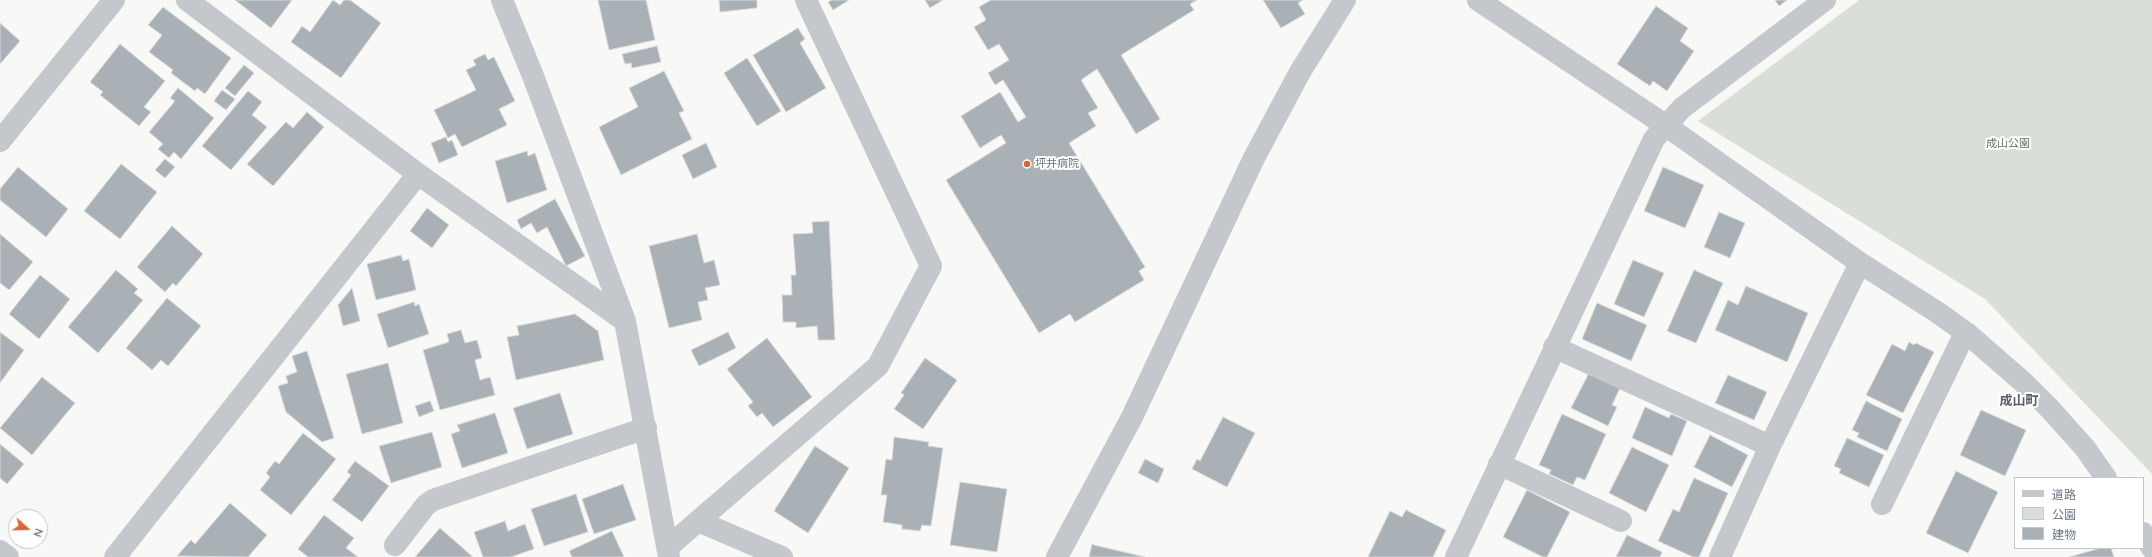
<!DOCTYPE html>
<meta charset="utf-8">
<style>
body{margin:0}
#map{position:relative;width:2152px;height:557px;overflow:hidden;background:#f8f8f6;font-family:Quicksand,"Noto Sans JP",sans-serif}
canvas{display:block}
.legend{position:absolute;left:2014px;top:477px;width:130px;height:72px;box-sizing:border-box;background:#fff;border:1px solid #c3c8ce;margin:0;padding:5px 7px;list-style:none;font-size:12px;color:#697685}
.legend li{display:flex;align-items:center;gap:8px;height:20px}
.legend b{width:20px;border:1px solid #c3c8ce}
.north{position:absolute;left:8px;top:509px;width:40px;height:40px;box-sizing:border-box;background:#fff;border:1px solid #c3c8ce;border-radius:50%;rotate:110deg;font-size:11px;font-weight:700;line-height:16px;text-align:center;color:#697685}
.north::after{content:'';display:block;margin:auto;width:14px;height:18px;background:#da6733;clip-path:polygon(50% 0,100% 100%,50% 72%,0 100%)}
</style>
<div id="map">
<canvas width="2152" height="557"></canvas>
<ul class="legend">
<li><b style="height:5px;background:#c4c7cb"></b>道路</li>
<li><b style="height:11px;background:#d9dfd7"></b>公園</li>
<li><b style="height:11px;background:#a9b0b6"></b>建物</li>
</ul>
<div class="north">N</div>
</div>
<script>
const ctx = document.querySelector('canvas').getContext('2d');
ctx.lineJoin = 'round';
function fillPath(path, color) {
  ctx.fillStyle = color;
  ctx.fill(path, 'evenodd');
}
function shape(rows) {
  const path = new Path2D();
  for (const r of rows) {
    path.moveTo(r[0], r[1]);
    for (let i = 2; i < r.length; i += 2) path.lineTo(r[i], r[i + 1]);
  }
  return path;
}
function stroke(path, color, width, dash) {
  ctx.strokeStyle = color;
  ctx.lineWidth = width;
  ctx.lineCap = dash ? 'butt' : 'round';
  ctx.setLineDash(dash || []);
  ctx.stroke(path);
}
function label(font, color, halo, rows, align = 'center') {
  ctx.font = font + ' Quicksand,"Noto Sans JP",sans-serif';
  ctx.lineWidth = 4;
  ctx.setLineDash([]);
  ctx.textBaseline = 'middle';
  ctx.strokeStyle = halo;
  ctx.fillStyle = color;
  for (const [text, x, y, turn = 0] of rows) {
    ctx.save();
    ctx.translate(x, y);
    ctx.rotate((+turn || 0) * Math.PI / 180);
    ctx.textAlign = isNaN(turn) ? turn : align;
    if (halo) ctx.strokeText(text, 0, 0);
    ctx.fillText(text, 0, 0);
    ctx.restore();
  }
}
const green = shape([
 [1859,0,2152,0,2152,474,1985,299,1698,121]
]);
const building = shape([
 [235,0,292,0,271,28,235,0],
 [333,0,340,5,344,0,350,0,381,23,341,78,291,42,302,26,310,32,333,0],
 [598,0,646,0,655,40,609,50,598,0],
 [719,0,757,0,757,8,720,12,719,0],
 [832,0,849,0,833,10,828,2,832,0],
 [925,0,943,0,930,8,925,0],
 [991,0,1197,0,1190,4,1194,10,1121,55,1160,119,1136,134,1097,69,1081,80,1098,108,1088,113,1096,126,1069,143,1145,267,1139,271,1144,280,1075,322,1070,314,1039,333,946,180,1006,143,1001,135,980,148,961,116,1000,92,1018,122,1026,117,1003,80,995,85,988,73,1009,60,999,44,988,50,974,27,986,20,979,7,991,0],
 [1263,0,1303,0,1298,3,1305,14,1281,28,1263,0],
 [1775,0,1787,0,1779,6,1775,0],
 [1656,6,1688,28,1680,41,1694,51,1667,91,1653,81,1650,86,1617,64,1656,6],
 [163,7,231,58,205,94,197,88,195,91,171,73,173,70,149,52,162,35,148,25,163,7],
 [0,23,20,41,0,64,0,23],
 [798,28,805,39,800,43,826,88,786,112,753,55,798,28],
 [120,44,165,81,144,107,151,112,139,126,100,95,103,92,90,82,120,44],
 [657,46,661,62,632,68,631,63,625,64,622,54,657,46],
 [485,54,488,60,494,57,515,101,499,109,507,125,462,147,455,134,448,138,434,110,476,90,466,70,476,65,473,60,485,54],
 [747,58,781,111,757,126,724,73,747,58],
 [244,65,254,73,235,96,225,88,244,65],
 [664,71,684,111,679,113,692,139,621,175,599,127,638,107,629,88,664,71],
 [178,88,214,118,181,159,174,152,169,158,158,149,163,144,149,132,175,101,170,98,178,88],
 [222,90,235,99,226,110,214,101,222,90],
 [248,91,262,102,252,115,267,127,231,170,202,146,248,91],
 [307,112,324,127,273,186,247,164,286,122,293,128,307,112],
 [446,137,448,142,452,140,458,155,439,163,431,143,446,137],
 [706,143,717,167,693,179,682,155,706,143],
 [527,151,528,156,535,153,547,190,507,203,495,161,527,151],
 [165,159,175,167,165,178,155,170,165,159],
 [121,164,157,192,120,239,84,211,121,164],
 [18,167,68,209,46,237,0,200,0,189,18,167],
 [1663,167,1704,185,1685,228,1644,211,1663,167],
 [555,199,585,256,566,266,547,227,537,233,531,223,521,229,517,220,555,199],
 [427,208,449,225,432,248,410,231,427,208],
 [1719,212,1745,223,1730,258,1704,247,1719,212],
 [829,221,835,340,818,340,817,326,796,328,796,322,783,322,782,295,792,295,791,275,796,275,793,234,813,233,812,222,829,221],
 [172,226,203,254,176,286,173,283,165,292,137,267,172,226],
 [0,234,33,262,9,290,0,283,0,234],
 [697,234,704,263,714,260,720,285,705,288,708,300,698,302,702,320,669,328,649,246,697,234],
 [401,255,403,261,409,259,416,290,376,300,367,264,401,255],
 [1633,260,1664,273,1644,317,1614,304,1633,260],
 [116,270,138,289,134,293,143,300,98,353,68,327,116,270],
 [1694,270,1723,283,1696,343,1667,331,1694,270],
 [40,275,70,299,39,339,9,314,40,275],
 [1746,286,1808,313,1787,362,1715,330,1728,300,1738,305,1746,286],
 [352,288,360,321,343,326,338,305,352,288],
 [167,298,201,326,168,366,161,360,152,370,126,348,167,298],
 [414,302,415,306,419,304,429,334,388,348,377,314,414,302],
 [1597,303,1647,325,1631,361,1582,339,1597,303],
 [575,314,598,331,604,360,516,380,507,337,519,335,517,326,575,314],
 [461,330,465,343,477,340,482,358,475,360,480,380,490,377,495,395,440,410,423,350,449,342,447,334,461,330],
 [0,332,24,350,0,383,0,332],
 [728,332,736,348,699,366,691,350,728,332],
 [767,338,812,397,773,427,762,413,757,417,748,406,753,402,727,369,767,338],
 [1909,342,1914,345,1916,343,1934,352,1903,413,1866,395,1892,344,1905,351,1909,342],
 [307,351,334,438,322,442,286,412,278,386,288,383,286,376,297,372,292,356,307,351],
 [925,358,957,380,923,429,894,409,904,395,901,393,925,358],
 [388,363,403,423,362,434,346,374,388,363],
 [1589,373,1620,388,1612,405,1617,407,1608,426,1571,408,1589,373],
 [1728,375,1767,392,1754,420,1715,403,1728,375],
 [42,377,75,403,32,455,0,428,42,377],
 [560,393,573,434,527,449,513,408,560,393],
 [430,401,434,411,419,417,415,406,430,401],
 [1866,401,1902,419,1887,451,1857,437,1859,433,1852,430,1866,401],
 [1645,407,1669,418,1671,414,1687,421,1672,456,1632,438,1645,407],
 [1981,410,2026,430,2005,476,1960,455,1981,410],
 [495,413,508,453,462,468,451,434,460,431,457,425,495,413],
 [1562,414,1606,434,1585,480,1577,477,1573,485,1549,474,1551,470,1539,465,1562,414],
 [1223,417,1255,433,1227,487,1192,469,1197,459,1200,461,1223,417],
 [432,432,442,467,391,483,379,446,432,432],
 [303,433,336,459,291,515,260,490,270,477,266,473,275,461,279,464,303,433],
 [1710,435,1748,455,1732,487,1694,467,1710,435],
 [894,437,929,442,928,446,943,448,931,526,922,525,920,531,902,529,902,525,883,522,887,495,881,495,886,459,892,460,894,437],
 [1847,438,1884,455,1869,487,1839,473,1841,469,1834,466,1847,438],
 [0,444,24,464,7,484,0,478,0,444],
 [815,446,849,468,808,533,774,511,815,446],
 [1632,447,1669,465,1646,512,1609,493,1632,447],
 [1145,459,1164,469,1158,483,1138,473,1145,459],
 [355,461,389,486,362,522,332,500,351,475,347,472,355,461],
 [1956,471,1998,492,1968,553,1926,533,1956,471],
 [1694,478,1728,493,1699,557,1693,557,1658,541,1673,509,1679,512,1694,478],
 [960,482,1007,489,997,552,950,545,960,482],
 [623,484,636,520,594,534,582,499,623,484],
 [1527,490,1570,512,1547,557,1543,557,1503,537,1527,490],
 [576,494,588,532,544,546,531,509,576,494],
 [230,503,267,535,248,557,177,556,191,540,195,544,230,503],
 [1406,510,1446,530,1433,557,1368,557,1390,511,1402,517,1406,510],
 [324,515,354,538,346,548,358,557,308,557,298,549,324,515],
 [505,521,508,531,525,524,534,549,511,557,483,557,474,532,505,521],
 [440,528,473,557,415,557,440,528],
 [612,531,624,557,572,557,569,551,612,531],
 [1627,535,1662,552,1660,557,1616,557,1627,535],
 [1092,544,1094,545,1145,557,1089,557,1092,544],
 [2101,548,2111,548,2114,557,2069,557,2101,548]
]);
const minor = shape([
 [187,0,418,174,625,321],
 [502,0,533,76,625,321,669,557],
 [1478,0,1665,125,1860,263,1937,312,1969,335,2023,382,2050,409,2085,448,2106,478],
 [0,141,114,0],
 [1554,347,1770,446],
 [1499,464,1621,521],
 [1882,504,1965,333],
 [698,521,782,557],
 [2143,533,2152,548],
 [395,545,426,505,433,500,646,428],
 [668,547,878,366,931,266,806,0],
 [0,551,8,557],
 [115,557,418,174],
 [1057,557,1132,417,1254,158,1300,72,1345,0],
 [1456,557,1654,139,1682,108,1825,0],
 [1720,557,1770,446,1860,263]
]);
const markers = [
 [1027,164,4,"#da6733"]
];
const parkNames = [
 ["成山公園",2008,144]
];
const poiNames = [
 ["坪井病院",1035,164]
];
const quarterNames = [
 ["成山町",2019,401]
];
fillPath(green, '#d9dfd7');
fillPath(building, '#a9b0b6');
stroke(building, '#dadad8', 1);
stroke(minor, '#c4c7cb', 22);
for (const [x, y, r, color] of markers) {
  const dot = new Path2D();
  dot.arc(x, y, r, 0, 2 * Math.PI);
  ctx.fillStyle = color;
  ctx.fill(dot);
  stroke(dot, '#fff', 1.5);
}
label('11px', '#667863', '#fff', parkNames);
label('11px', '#697685', '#fff', poiNames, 'left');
label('bold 13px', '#56606b', '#fff', quarterNames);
</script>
